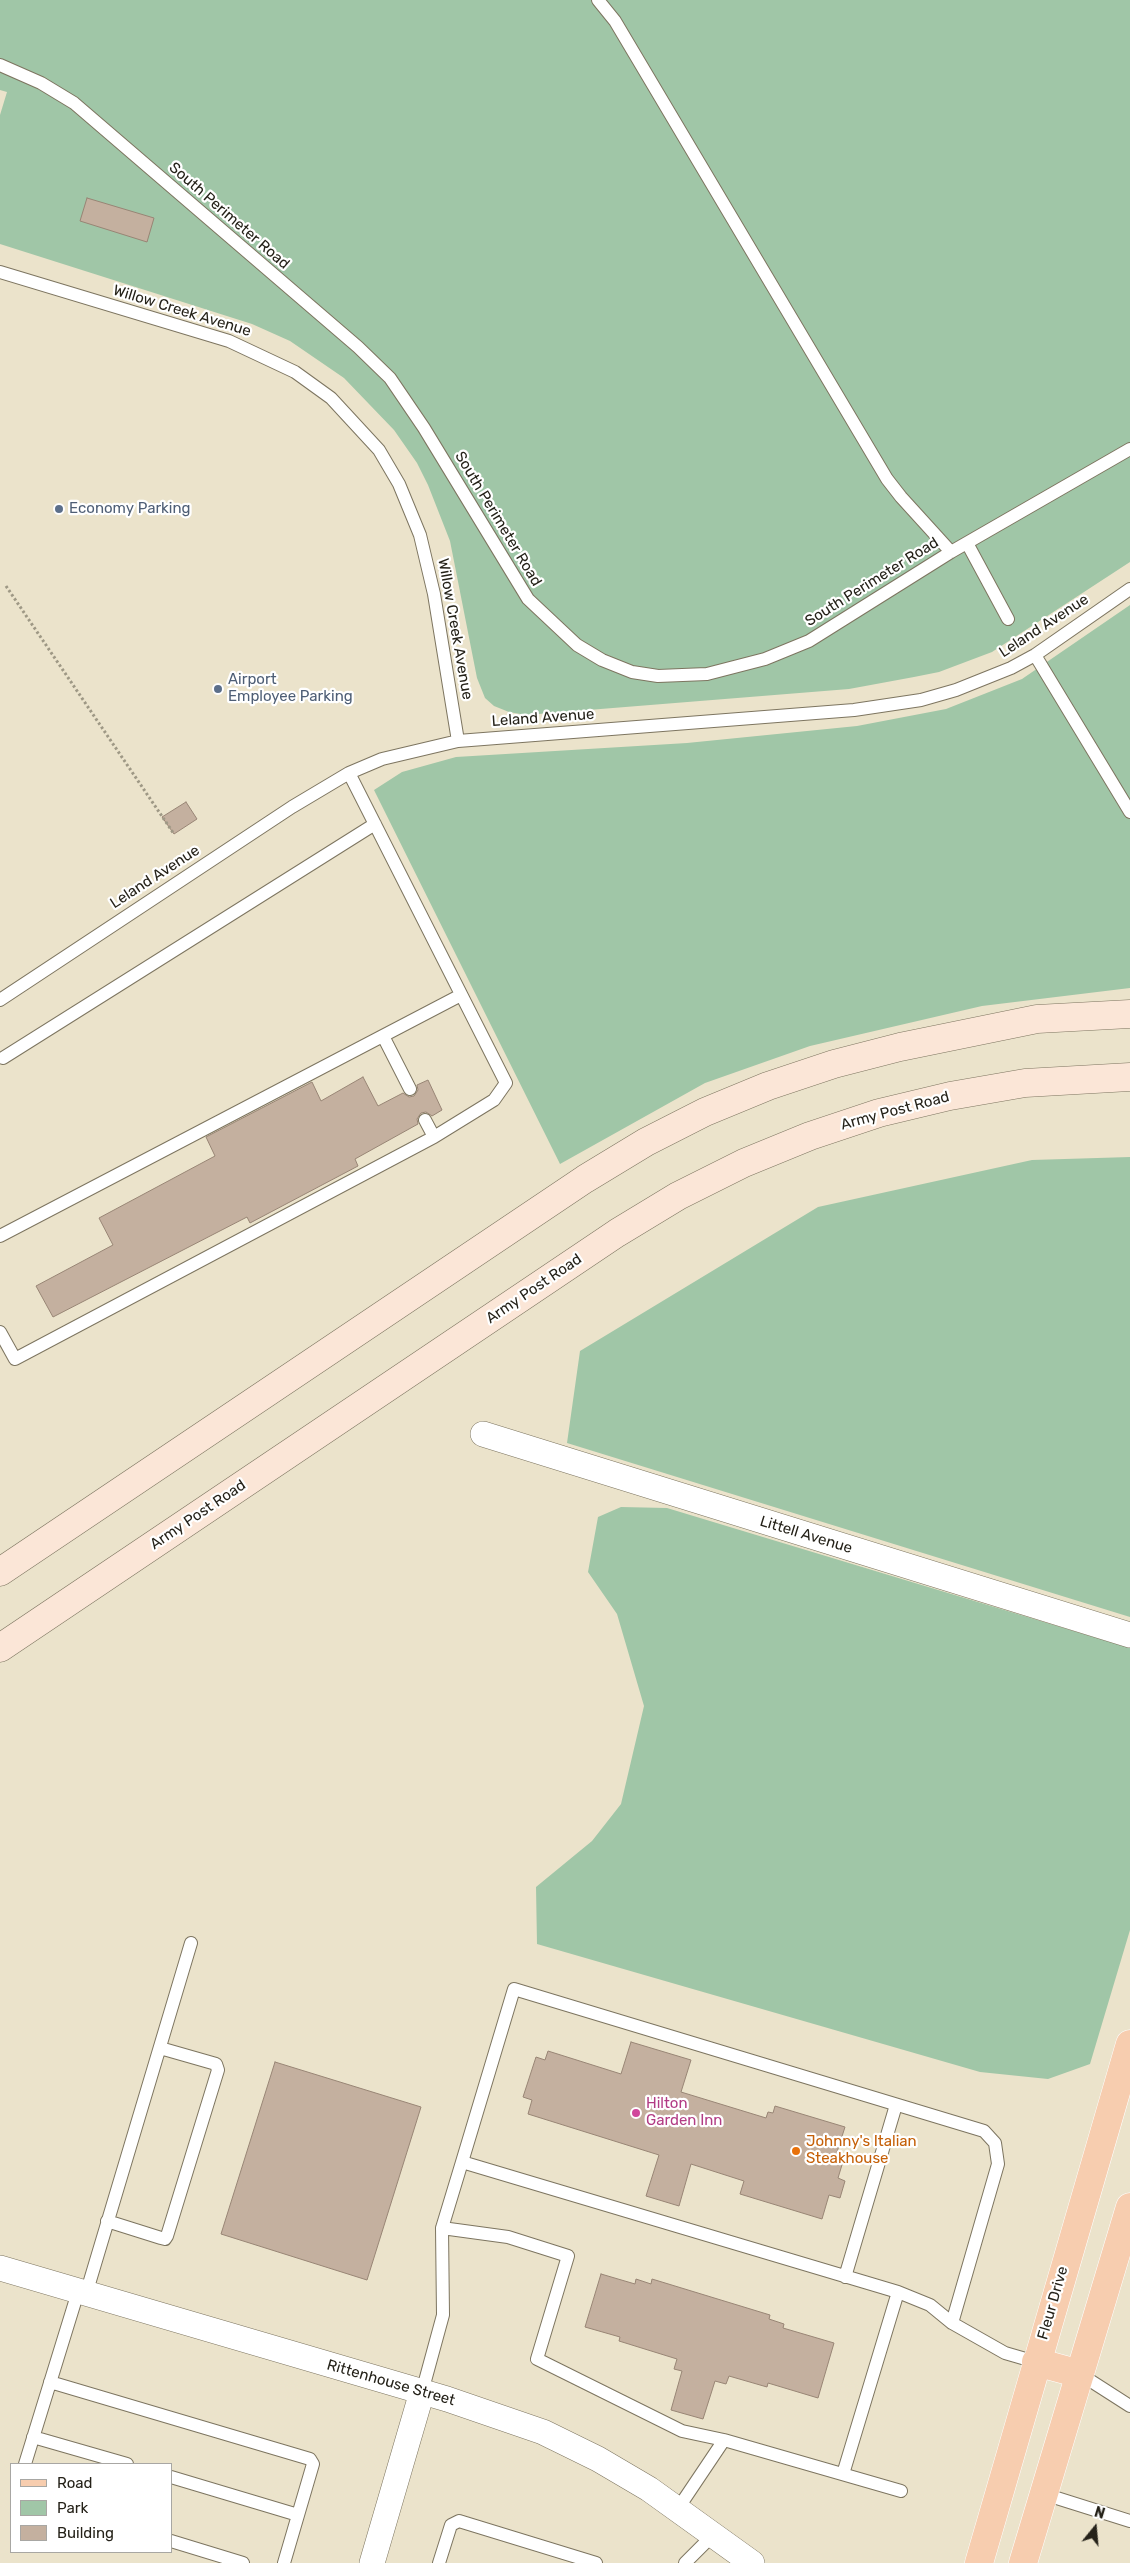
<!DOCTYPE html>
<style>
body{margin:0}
#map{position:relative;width:1130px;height:2563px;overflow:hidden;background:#ebe3cb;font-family:Rubik,sans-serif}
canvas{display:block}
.legend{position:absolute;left:10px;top:2463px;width:162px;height:90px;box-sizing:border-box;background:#fff;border:1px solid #a8a7a3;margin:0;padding:6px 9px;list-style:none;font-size:15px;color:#252219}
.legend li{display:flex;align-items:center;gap:10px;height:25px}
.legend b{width:25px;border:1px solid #a8a7a3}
.north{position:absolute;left:1070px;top:2503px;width:50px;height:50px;-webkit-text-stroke:4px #fff;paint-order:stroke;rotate:17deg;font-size:14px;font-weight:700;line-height:20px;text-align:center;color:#252219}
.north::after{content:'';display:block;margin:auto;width:18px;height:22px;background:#252219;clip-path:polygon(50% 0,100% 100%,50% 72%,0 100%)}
</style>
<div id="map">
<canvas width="1130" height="2563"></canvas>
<ul class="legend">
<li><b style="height:6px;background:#f7cdaf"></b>Road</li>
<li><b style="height:14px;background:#a0c6a7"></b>Park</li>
<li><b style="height:14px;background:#c4b09f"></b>Building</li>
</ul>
<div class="north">N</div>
</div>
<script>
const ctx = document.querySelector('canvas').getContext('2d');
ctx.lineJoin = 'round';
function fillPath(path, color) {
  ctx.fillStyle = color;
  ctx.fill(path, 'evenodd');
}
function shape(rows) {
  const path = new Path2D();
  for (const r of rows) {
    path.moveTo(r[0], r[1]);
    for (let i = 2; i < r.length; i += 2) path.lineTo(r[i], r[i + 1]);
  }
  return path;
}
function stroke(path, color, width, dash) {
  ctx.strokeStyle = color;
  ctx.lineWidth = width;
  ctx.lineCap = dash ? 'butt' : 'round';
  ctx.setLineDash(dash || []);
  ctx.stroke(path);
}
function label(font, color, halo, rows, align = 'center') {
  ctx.font = font + ' Rubik,sans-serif';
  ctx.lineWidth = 4.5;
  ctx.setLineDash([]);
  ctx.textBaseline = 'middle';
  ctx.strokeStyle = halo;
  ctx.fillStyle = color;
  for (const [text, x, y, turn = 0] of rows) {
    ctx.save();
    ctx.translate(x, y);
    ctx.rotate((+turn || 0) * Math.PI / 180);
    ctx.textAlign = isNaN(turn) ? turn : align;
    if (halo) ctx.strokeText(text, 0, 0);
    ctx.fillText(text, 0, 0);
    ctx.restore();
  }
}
const green = shape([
 [0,0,1130,0,1130,562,992,652,939,672,914,677,849,689,526,715,509,712,494,706,485,698,477,678,450,541,428,485,417,463,394,430,344,378,290,341,252,324,0,244,0,115,7,92,0,90],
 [1130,605,1130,988,982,1006,810,1046,705,1083,560,1164,374,790,402,772,456,757,687,743,857,726,946,709,1022,679],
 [1130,1157,1130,1617,567,1443,580,1351,818,1207,1032,1160],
 [621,1507,667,1508,1130,1648,1130,1930,1090,2064,1048,2079,980,2072,537,1944,536,1887,592,1841,621,1804,644,1706,617,1614,588,1572,598,1517]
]);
const building = shape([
 [87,198,154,218,147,242,80,221,87,198],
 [186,802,197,819,174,834,162,817,186,802],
 [363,1077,378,1106,403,1093,409,1097,414,1096,418,1090,417,1085,428,1080,442,1110,432,1116,426,1112,421,1113,417,1119,418,1124,355,1159,358,1166,250,1223,247,1217,53,1317,36,1286,113,1245,99,1218,215,1156,206,1137,312,1082,321,1101,363,1077],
 [631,2042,691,2060,681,2092,766,2118,768,2112,773,2113,775,2106,845,2127,837,2152,845,2155,838,2178,845,2181,840,2198,829,2195,822,2219,740,2194,744,2181,691,2164,679,2206,646,2196,659,2155,528,2114,532,2100,523,2097,536,2057,545,2060,548,2051,621,2074,631,2042],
 [275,2062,421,2107,367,2280,221,2234,275,2062],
 [601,2274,635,2284,636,2279,651,2284,652,2279,770,2315,769,2319,784,2324,783,2328,834,2343,818,2398,768,2383,767,2387,729,2376,726,2384,715,2381,703,2419,671,2410,682,2371,674,2369,677,2359,619,2341,620,2337,585,2327,601,2274]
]);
const path = shape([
 [6,586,174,834]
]);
const lane = shape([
 [598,0,615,21,887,479,901,497,951,552],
 [0,65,41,83,74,103,358,347,390,378,424,428,528,599,577,645,602,660,632,672,658,676,707,674,765,659,809,641,951,552,1130,449],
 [0,272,229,341,295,372,331,398,379,450,399,484,420,535,434,594,458,741],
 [967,543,1008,619],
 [1035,655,1130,812],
 [0,1000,292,807,349,773,382,759,458,741,854,710,921,700,956,690,1011,668,1035,655,1130,589],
 [383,1036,410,1089],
 [3,1058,375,824],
 [425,1120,434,1137],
 [0,1236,461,995],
 [0,1332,15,1359,434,1137,494,1100,506,1083,349,773],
 [462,2162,514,1989,984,2131,995,2143,998,2164,952,2323],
 [107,2221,161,2238,165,2239,167,2236,218,2070,216,2064,160,2048],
 [442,2228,508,2237,568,2256,537,2359,682,2431,724,2440,901,2491],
 [845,2277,896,2105],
 [86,2294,191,1943],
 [1080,2374,1130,2406],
 [50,2382,310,2459,313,2464,284,2563],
 [422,2392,443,2315,442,2228,462,2162,898,2292,930,2305,952,2323,1005,2353,1036,2362],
 [33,2437,127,2464],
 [25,2464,78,2292],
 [843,2474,898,2292],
 [171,2477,298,2515],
 [1044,2494,1130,2521],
 [677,2510,724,2440],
 [171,2541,243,2563],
 [439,2563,451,2525,459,2521,596,2563],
 [685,2563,712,2536]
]);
const street = shape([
 [483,1434,1130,1635],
 [0,2268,447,2399,543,2432,598,2459,649,2489,752,2563],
 [372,2563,422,2392]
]);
const secondary = shape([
 [0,1572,585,1179,646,1142,705,1112,768,1086,834,1064,900,1047,1037,1019,1130,1014],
 [0,1648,617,1233,678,1196,744,1163,810,1136,879,1113,950,1096,1025,1083,1130,1077]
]);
const primary = shape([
 [1036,2362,1080,2374],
 [979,2563,1130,2044],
 [1023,2563,1130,2207]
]);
const markers = [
 [59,509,5,"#5c6f8a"],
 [218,689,5,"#5c6f8a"],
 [636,2113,5,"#d1479c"],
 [796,2151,5,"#e8710a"]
];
const streetNames = [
 ["South Perimeter Road",229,216,41],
 ["Willow Creek Avenue",182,311,17],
 ["South Perimeter Road",498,519,59],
 ["South Perimeter Road",872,582,-32],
 ["Leland Avenue",1044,626,-33],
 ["Willow Creek Avenue",455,629,80],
 ["Leland Avenue",543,718,-4],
 ["Leland Avenue",155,877,-33],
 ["Army Post Road",895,1111,-15],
 ["Army Post Road",534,1289,-34],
 ["Army Post Road",198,1515,-34],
 ["Littell Avenue",806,1535,17],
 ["Fleur Drive",1053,2303,-74],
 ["Rittenhouse Street",391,2383,16]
];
const serviceNames = [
 ["Economy Parking",69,509],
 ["Airport",228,680],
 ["Employee Parking",228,697]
];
const hotelNames = [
 ["Hilton",646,2104],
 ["Garden Inn",646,2121]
];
const foodNames = [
 ["Johnny's Italian",806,2142],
 ["Steakhouse",806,2159]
];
fillPath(green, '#a0c6a7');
fillPath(building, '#c4b09f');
stroke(building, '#988575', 1);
stroke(lane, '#7d7560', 14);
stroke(street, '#7d7560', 26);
stroke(secondary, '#7d7560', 29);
stroke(primary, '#fff', 29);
stroke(path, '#9e9885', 3, [2.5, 2.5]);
stroke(lane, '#fff', 12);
stroke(street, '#fff', 25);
stroke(secondary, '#fbe6d7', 28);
stroke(primary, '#f7cdaf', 28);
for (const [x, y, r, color] of markers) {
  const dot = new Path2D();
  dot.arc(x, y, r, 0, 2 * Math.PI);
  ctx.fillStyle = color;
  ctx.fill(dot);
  stroke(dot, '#fff', 2);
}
label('15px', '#252219', '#fff', streetNames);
label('15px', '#4e5e75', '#fff', serviceNames, 'left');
label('15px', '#b23c85', '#fff', hotelNames, 'left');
label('15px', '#c56008', '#fff', foodNames, 'left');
</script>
